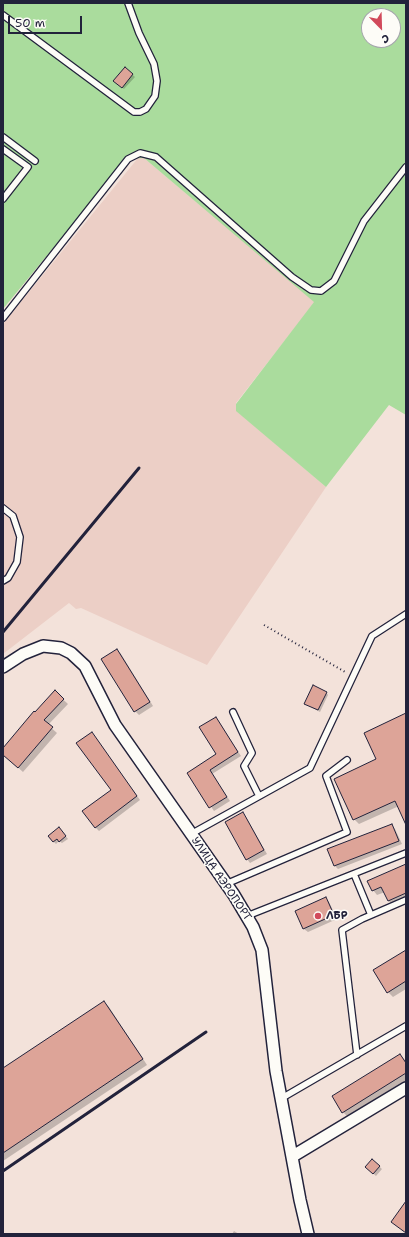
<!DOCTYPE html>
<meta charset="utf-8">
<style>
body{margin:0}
#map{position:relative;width:409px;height:1237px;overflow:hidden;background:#f3e2da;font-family:"Shantell Sans",sans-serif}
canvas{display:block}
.frame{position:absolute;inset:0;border:4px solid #22223b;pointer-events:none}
.north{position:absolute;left:361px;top:8px;width:40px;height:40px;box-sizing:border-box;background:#fdfcf7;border:1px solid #a5a5ac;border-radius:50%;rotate:157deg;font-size:11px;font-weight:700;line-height:16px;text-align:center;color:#22223b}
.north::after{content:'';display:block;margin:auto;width:14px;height:18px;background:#d1495b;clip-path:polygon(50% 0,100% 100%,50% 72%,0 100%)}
.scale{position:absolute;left:8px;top:16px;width:74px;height:18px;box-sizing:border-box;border:2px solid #22223b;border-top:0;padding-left:5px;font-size:12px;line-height:14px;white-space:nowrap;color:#22223b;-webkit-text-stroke:3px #fdfcf7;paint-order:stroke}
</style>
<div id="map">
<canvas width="409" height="1237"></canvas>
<div class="frame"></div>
<div class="north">С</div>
<div class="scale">50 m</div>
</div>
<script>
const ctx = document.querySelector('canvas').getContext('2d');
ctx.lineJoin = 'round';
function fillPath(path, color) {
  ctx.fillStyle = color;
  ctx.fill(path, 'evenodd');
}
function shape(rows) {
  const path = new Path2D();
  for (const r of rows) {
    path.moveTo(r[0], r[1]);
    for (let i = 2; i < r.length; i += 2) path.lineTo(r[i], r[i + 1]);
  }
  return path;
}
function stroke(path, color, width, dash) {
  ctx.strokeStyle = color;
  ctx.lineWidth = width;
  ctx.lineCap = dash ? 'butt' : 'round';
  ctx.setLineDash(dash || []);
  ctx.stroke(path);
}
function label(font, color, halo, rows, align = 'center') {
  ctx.font = font + ' "Shantell Sans",sans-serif';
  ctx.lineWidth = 3;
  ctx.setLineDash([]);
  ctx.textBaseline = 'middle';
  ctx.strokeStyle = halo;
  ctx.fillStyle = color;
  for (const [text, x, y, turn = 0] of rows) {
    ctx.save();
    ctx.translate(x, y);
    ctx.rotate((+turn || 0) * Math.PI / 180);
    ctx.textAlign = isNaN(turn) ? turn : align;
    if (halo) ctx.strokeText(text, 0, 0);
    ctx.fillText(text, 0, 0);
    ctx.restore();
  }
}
const built = shape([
 [138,158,144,158,315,302,236,403,236,410,326,487,207,665,81,608,76,609,69,603,3,654,3,324]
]);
const green = shape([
 [3,3,406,3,406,415,389,405,326,487,236,411,236,404,314,302,144,158,128,159,128,157,3,309],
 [369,16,393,16,393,40,369,40]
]);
const shadow = shape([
 [125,68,135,77,124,89,117,83],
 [117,650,121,654,153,706,139,715,135,711],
 [55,692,68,704,48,725,57,733,23,772,3,754,3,750],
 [326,692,328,695,320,712,305,704],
 [406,714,406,817,399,806,359,824,354,819,377,760],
 [216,718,241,756,212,774,230,801,214,811,188,773,217,754],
 [95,737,140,800,99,831,95,827,112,790],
 [243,813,246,817,267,854,250,863,247,859],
 [392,825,395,829,402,844,338,869,335,866,328,850],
 [61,830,68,839,62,843,59,841,56,844,53,841],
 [406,865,406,900,393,906,389,901,385,892,377,895,373,890],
 [326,898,329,902,337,919,308,932,304,929,296,911],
 [406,951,406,989,393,997,388,992],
 [104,1002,109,1007,147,1065,3,1161,3,1069],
 [400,1055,406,1061,406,1081,348,1117,343,1112],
 [372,1160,382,1169,376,1176,366,1167],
 [234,1231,239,1234,232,1234]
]);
const building = shape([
 [125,67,133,74,122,88,113,81,125,67],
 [117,649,150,702,134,712,101,659,117,649],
 [313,685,327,692,318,710,304,704,313,685],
 [55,690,64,699,44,720,53,727,18,768,3,755,3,748,34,711,35,712,55,690],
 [406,713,406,825,395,801,353,820,334,779,376,759,364,733,406,713],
 [216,717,238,752,210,770,227,797,209,808,187,773,216,754,199,727,216,717],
 [92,732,137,796,95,828,82,811,111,790,76,743,92,732],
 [243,812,264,850,246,860,225,822,243,812],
 [392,824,399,841,334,866,327,849,392,824],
 [59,827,66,836,59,842,57,839,53,842,48,836,59,827],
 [406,864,406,893,388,901,381,887,372,891,367,881,406,864],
 [326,897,334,915,303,929,295,911,326,897],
 [406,950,406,981,387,993,373,970,406,950],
 [104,1001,143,1059,3,1153,3,1068,104,1001],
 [400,1054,406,1063,406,1073,342,1113,332,1096,400,1054],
 [372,1159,380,1166,373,1174,365,1167,372,1159],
 [406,1201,406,1233,391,1222,406,1201]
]);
const path = shape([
 [264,625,347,673]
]);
const lane = shape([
 [3,15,134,112,140,112,146,109,155,96,157,81,154,64,139,33,128,3],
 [3,137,35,161],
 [3,149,28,167,3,199],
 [3,318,128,159,140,153,156,157,292,277,311,290,321,291,334,281,364,221,406,167],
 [3,508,13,516,20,537,17,562,8,578,3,581],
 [233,712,252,753,244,766,259,796],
 [191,834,310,768,372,636,406,614],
 [354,874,371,915],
 [226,884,347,832,326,776,347,760],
 [247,916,406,853],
 [357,1055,342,930,362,919,406,900],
 [282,1098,406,1026]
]);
const street = shape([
 [3,667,23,654,43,646,61,648,71,653,85,666,115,725,234,895,253,927,262,950,276,1071,300,1200,308,1234],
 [293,1156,406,1088]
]);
const rail = shape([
 [3,632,139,468],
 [3,1171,206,1032]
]);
const markers = [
 [318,916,4,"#d1495b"]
];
const streetNames = [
 ["УЛИЦА АЭРОПОРТ",221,879,56]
];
const poiNames = [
 ["ЛБР",326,916]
];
fillPath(built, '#eccfc6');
fillPath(green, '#aadc9d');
fillPath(shadow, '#0003');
fillPath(building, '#dda498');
stroke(building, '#22223b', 1);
stroke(lane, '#22223b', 8);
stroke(street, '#22223b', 14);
stroke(path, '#22223b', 2, [1, 3]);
stroke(lane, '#fdfcf7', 5.5);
stroke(street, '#fdfcf7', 11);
stroke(rail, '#22223b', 3);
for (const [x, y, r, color] of markers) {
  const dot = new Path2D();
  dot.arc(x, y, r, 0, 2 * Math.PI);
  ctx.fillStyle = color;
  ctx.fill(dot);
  stroke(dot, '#fdfcf7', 1.5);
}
label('11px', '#22223b', '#fdfcf7', streetNames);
label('bold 11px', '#22223b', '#fdfcf7', poiNames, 'left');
</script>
